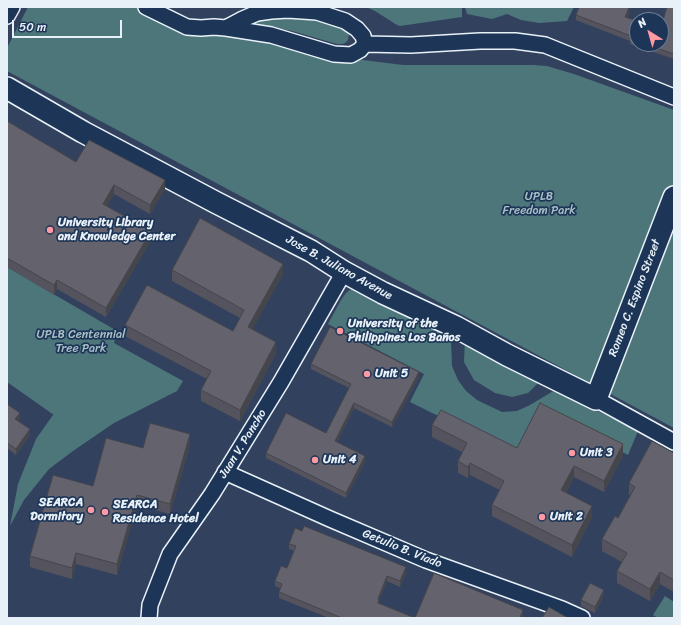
<!DOCTYPE html>
<meta charset="utf-8">
<style>
body{margin:0}
#map{position:relative;width:681px;height:625px;overflow:hidden;background:#1d3557;font-family:Sriracha,sans-serif}
canvas{display:block}
.frame{position:absolute;inset:0;border:8px solid #e8f1f8;pointer-events:none}
.north{position:absolute;left:629px;top:12px;width:40px;height:40px;box-sizing:border-box;background:#1d3557;border:1px solid #6e8097;border-radius:50%;rotate:323deg;font-size:11px;font-weight:700;line-height:16px;text-align:center;color:#e8f1f8}
.north::after{content:'';display:block;margin:auto;width:14px;height:18px;background:#ff9aa2;clip-path:polygon(50% 0,100% 100%,50% 72%,0 100%)}
.scale{position:absolute;left:12px;top:20px;width:110px;height:18px;box-sizing:border-box;border:2px solid #e8f1f8;border-top:0;padding-left:5px;font-size:12px;line-height:14px;white-space:nowrap;color:#e8f1f8;-webkit-text-stroke:3px #1d3557;paint-order:stroke}
</style>
<div id="map">
<canvas width="681" height="625"></canvas>
<div class="frame"></div>
<div class="north">N</div>
<div class="scale">50 m</div>
</div>
<script>
const ctx = document.querySelector('canvas').getContext('2d');
ctx.lineJoin = 'round';
function fillPath(path, color) {
  ctx.fillStyle = color;
  ctx.fill(path, 'evenodd');
}
function shape(rows) {
  const path = new Path2D();
  for (const r of rows) {
    path.moveTo(r[0], r[1]);
    for (let i = 2; i < r.length; i += 2) path.lineTo(r[i], r[i + 1]);
  }
  return path;
}
function stroke(path, color, width, dash) {
  ctx.strokeStyle = color;
  ctx.lineWidth = width;
  ctx.lineCap = dash ? 'butt' : 'round';
  ctx.setLineDash(dash || []);
  ctx.stroke(path);
}
function label(font, color, halo, rows, align = 'center') {
  ctx.font = font + ' Sriracha,sans-serif';
  ctx.lineWidth = 3.5;
  ctx.setLineDash([]);
  ctx.textBaseline = 'middle';
  ctx.strokeStyle = halo;
  ctx.fillStyle = color;
  for (const [text, x, y, turn = 0] of rows) {
    ctx.save();
    ctx.translate(x, y);
    ctx.rotate((+turn || 0) * Math.PI / 180);
    ctx.textAlign = isNaN(turn) ? turn : align;
    if (halo) ctx.strokeText(text, 0, 0);
    ctx.fillText(text, 0, 0);
    ctx.restore();
  }
}
const built = shape([
 [7,7,674,7,674,618,7,618],
 [637,20,661,20,661,44,637,44]
]);
const green = shape([
 [28,7,143,7,190,30,239,30,339,57,403,65,533,65,547,66,574,74,674,110,674,428,7,71,7,48],
 [366,7,462,7,462,17,400,26,397,25,375,11],
 [465,7,574,7,567,21,539,23,521,20,507,14,492,19,467,14],
 [277,15,316,19,346,29,349,34,348,40,345,43,342,44,337,44,292,31,258,24,255,22,255,18],
 [7,267,117,331,114,343,183,381,177,391,114,423,73,451,49,469,24,500,10,526,18,484,36,439,53,415,54,415,7,382],
 [360,287,449,331,451,341,452,366,458,380,466,391,477,400,502,412,517,411,530,405,555,390,638,431,628,455,539,409,515,454,410,402,424,374,328,324,341,300,346,293,352,288],
 [465,340,541,380,528,393,512,397,495,393,474,380,464,362],
 [665,596,674,602,674,618,658,618,653,615]
]);
const street = shape([
 [146,7,187,27,201,28,214,27,226,28,271,35,334,54,351,55,360,50,365,44,363,36,357,29,345,21,317,12,288,10,271,11,257,13,243,19,226,28],
 [7,16,12,7],
 [365,44,411,45,480,41,515,41,545,45,674,97],
 [596,399,674,442],
 [225,472,330,519,426,560,562,609,582,618],
 [149,618,150,605,170,554,212,494,281,382,344,272]
]);
const secondary = shape([
 [7,88,83,132,215,202,311,251,344,272,383,293,456,327,507,355,596,399,674,197]
]);
const wall = shape([
 [674,7,674,59,630,44,630,41,576,20,576,15,629,13,627,18,637,21,637,44,661,44],
 [7,121,76,162,165,189,150,214,114,194,107,206,151,240,106,317,57,289,54,295,7,267],
 [172,270,283,274,252,329,276,353,240,421,201,401,201,390,207,379,125,336,125,325,233,331,240,318,172,281],
 [311,364,419,377,392,427,354,408,337,442,365,462,346,498,266,458,266,453,326,433,349,388,311,369],
 [7,404,20,418,18,421,30,435,16,455,7,448],
 [432,425,517,448,623,456,604,492,574,477,566,493,592,517,572,557,492,516,492,505,500,490,470,475,468,478,458,473,458,461,462,452,432,437],
 [190,445,170,514,137,505,117,575,76,564,72,579,30,567,30,556,93,486,143,448],
 [674,453,674,592,660,584,650,601,617,583,617,571,622,562,602,551,602,539,618,518,630,496,629,495,629,483],
 [289,544,406,572,400,587,387,581,379,601,379,603,415,618,523,615,522,618,329,618,279,598,279,592,280,588,275,586,275,581,287,568,294,551,289,549],
 [604,595,595,613,581,606,581,600]
]);
const shadedWall = shape([
 [629,8,629,13,625,22,625,17],
 [165,180,165,189,150,214,150,205],
 [114,185,114,194,103,213,103,204],
 [151,231,151,240,106,317,106,308],
 [283,264,283,274,248,338,248,327],
 [57,280,57,289,54,295,54,285],
 [276,342,276,353,240,421,240,410],
 [419,372,419,377,392,427,392,422],
 [354,403,354,408,335,446,335,441],
 [20,413,20,418,15,424,15,419],
 [30,429,30,435,16,455,16,449],
 [190,434,190,445,170,514,170,504],
 [623,444,623,456,604,492,604,481],
 [365,456,365,462,346,498,346,493],
 [470,463,470,475,468,478,468,467],
 [574,466,574,477,561,502,561,490],
 [137,495,137,505,117,575,117,564],
 [592,506,592,517,572,557,572,545],
 [76,553,76,564,72,579,72,568],
 [406,567,406,572,400,587,400,581],
 [660,572,660,584,650,601,650,589],
 [387,576,387,581,379,601,379,605,378,608,378,599],
 [604,590,604,595,595,613,595,607],
 [523,610,523,615,522,618,520,618]
]);
const building = shape([
 [579,7,626,7,629,8,625,17,637,21,637,42,630,39,631,36,576,15,579,7],
 [667,7,674,7,674,54,644,44,661,44,661,27,667,7],
 [7,121,76,162,89,140,165,180,150,205,114,185,103,204,151,231,106,308,57,280,54,285,7,258,7,121],
 [200,218,283,264,248,327,276,342,240,410,201,390,211,371,125,325,147,285,233,331,244,310,172,270,200,218],
 [330,327,419,372,392,422,354,403,335,441,365,456,346,493,266,453,286,413,326,433,351,384,311,364,330,327],
 [540,403,623,444,604,481,574,466,561,490,592,506,572,545,492,505,504,481,470,463,468,467,458,461,467,443,432,425,441,410,517,448,540,403],
 [7,404,20,413,15,419,30,429,16,449,7,443,7,433,8,431,7,430,7,404],
 [150,423,190,434,170,504,137,495,117,564,76,553,72,568,30,556,53,475,93,486,106,438,143,448,150,423],
 [652,441,674,453,674,464,673,465,674,465,674,580,660,572,650,589,617,571,627,553,602,539,615,516,618,518,635,487,629,483,652,441],
 [304,526,406,567,400,581,387,576,378,599,379,599,378,603,415,618,434,573,523,610,520,618,342,618,279,592,282,584,275,581,281,566,287,568,296,546,289,544,295,528,302,531,304,526],
 [590,583,604,590,595,607,581,600,590,583],
 [549,607,568,618,542,618,549,607]
]);
const markers = [
 [50,230,4,"#ff9aa2"],
 [340,331,4,"#ff9aa2"],
 [367,374,4,"#ff9aa2"],
 [572,453,4,"#ff9aa2"],
 [315,460,4,"#ff9aa2"],
 [91,510,4,"#ff9aa2"],
 [105,512,4,"#ff9aa2"],
 [542,517,4,"#ff9aa2"]
];
const parkNames = [
 ["UPLB",539,197],
 ["Freedom Park",539,211],
 ["UPLB Centennial",81,335],
 ["Tree Park",81,349]
];
const poiNames = [
 ["University Library",58,223],
 ["and Knowledge Center",58,237],
 ["University of the",348,324],
 ["Philippines Los Baños",348,338],
 ["Unit 5",375,374],
 ["Unit 3",580,453],
 ["Unit 4",323,460],
 ["SEARCA",83,503,"right"],
 ["Dormitory",83,517,"right"],
 ["SEARCA",113,505],
 ["Residence Hotel",113,519],
 ["Unit 2",550,517]
];
const streetNames = [
 ["Jose B. Juliano Avenue",339,268,29],
 ["Romeo C. Espino Street",635,298,-69],
 ["Juan V. Pancho",243,444,-58],
 ["Getulio B. Viado",402,549,22]
];
fillPath(built, '#32425e');
fillPath(green, '#4d767b');
stroke(street, '#e8f1f8', 18);
stroke(secondary, '#e8f1f8', 24);
stroke(street, '#1d3557', 15);
stroke(secondary, '#1d3557', 21);
fillPath(wall, '#55545e');
fillPath(shadedWall, '#45454c');
fillPath(building, '#63626d');
stroke(building, '#45454c', 1);
for (const [x, y, r, color] of markers) {
  const dot = new Path2D();
  dot.arc(x, y, r, 0, 2 * Math.PI);
  ctx.fillStyle = color;
  ctx.fill(dot);
  stroke(dot, '#1d3557', 1.5);
}
label('12px', '#aac0c6', '#1d3557', parkNames);
label('bold 12px', '#e8f1f8', '#1d3557', poiNames, 'left');
label('12px', '#e8f1f8', '#1d3557', streetNames);
</script>
